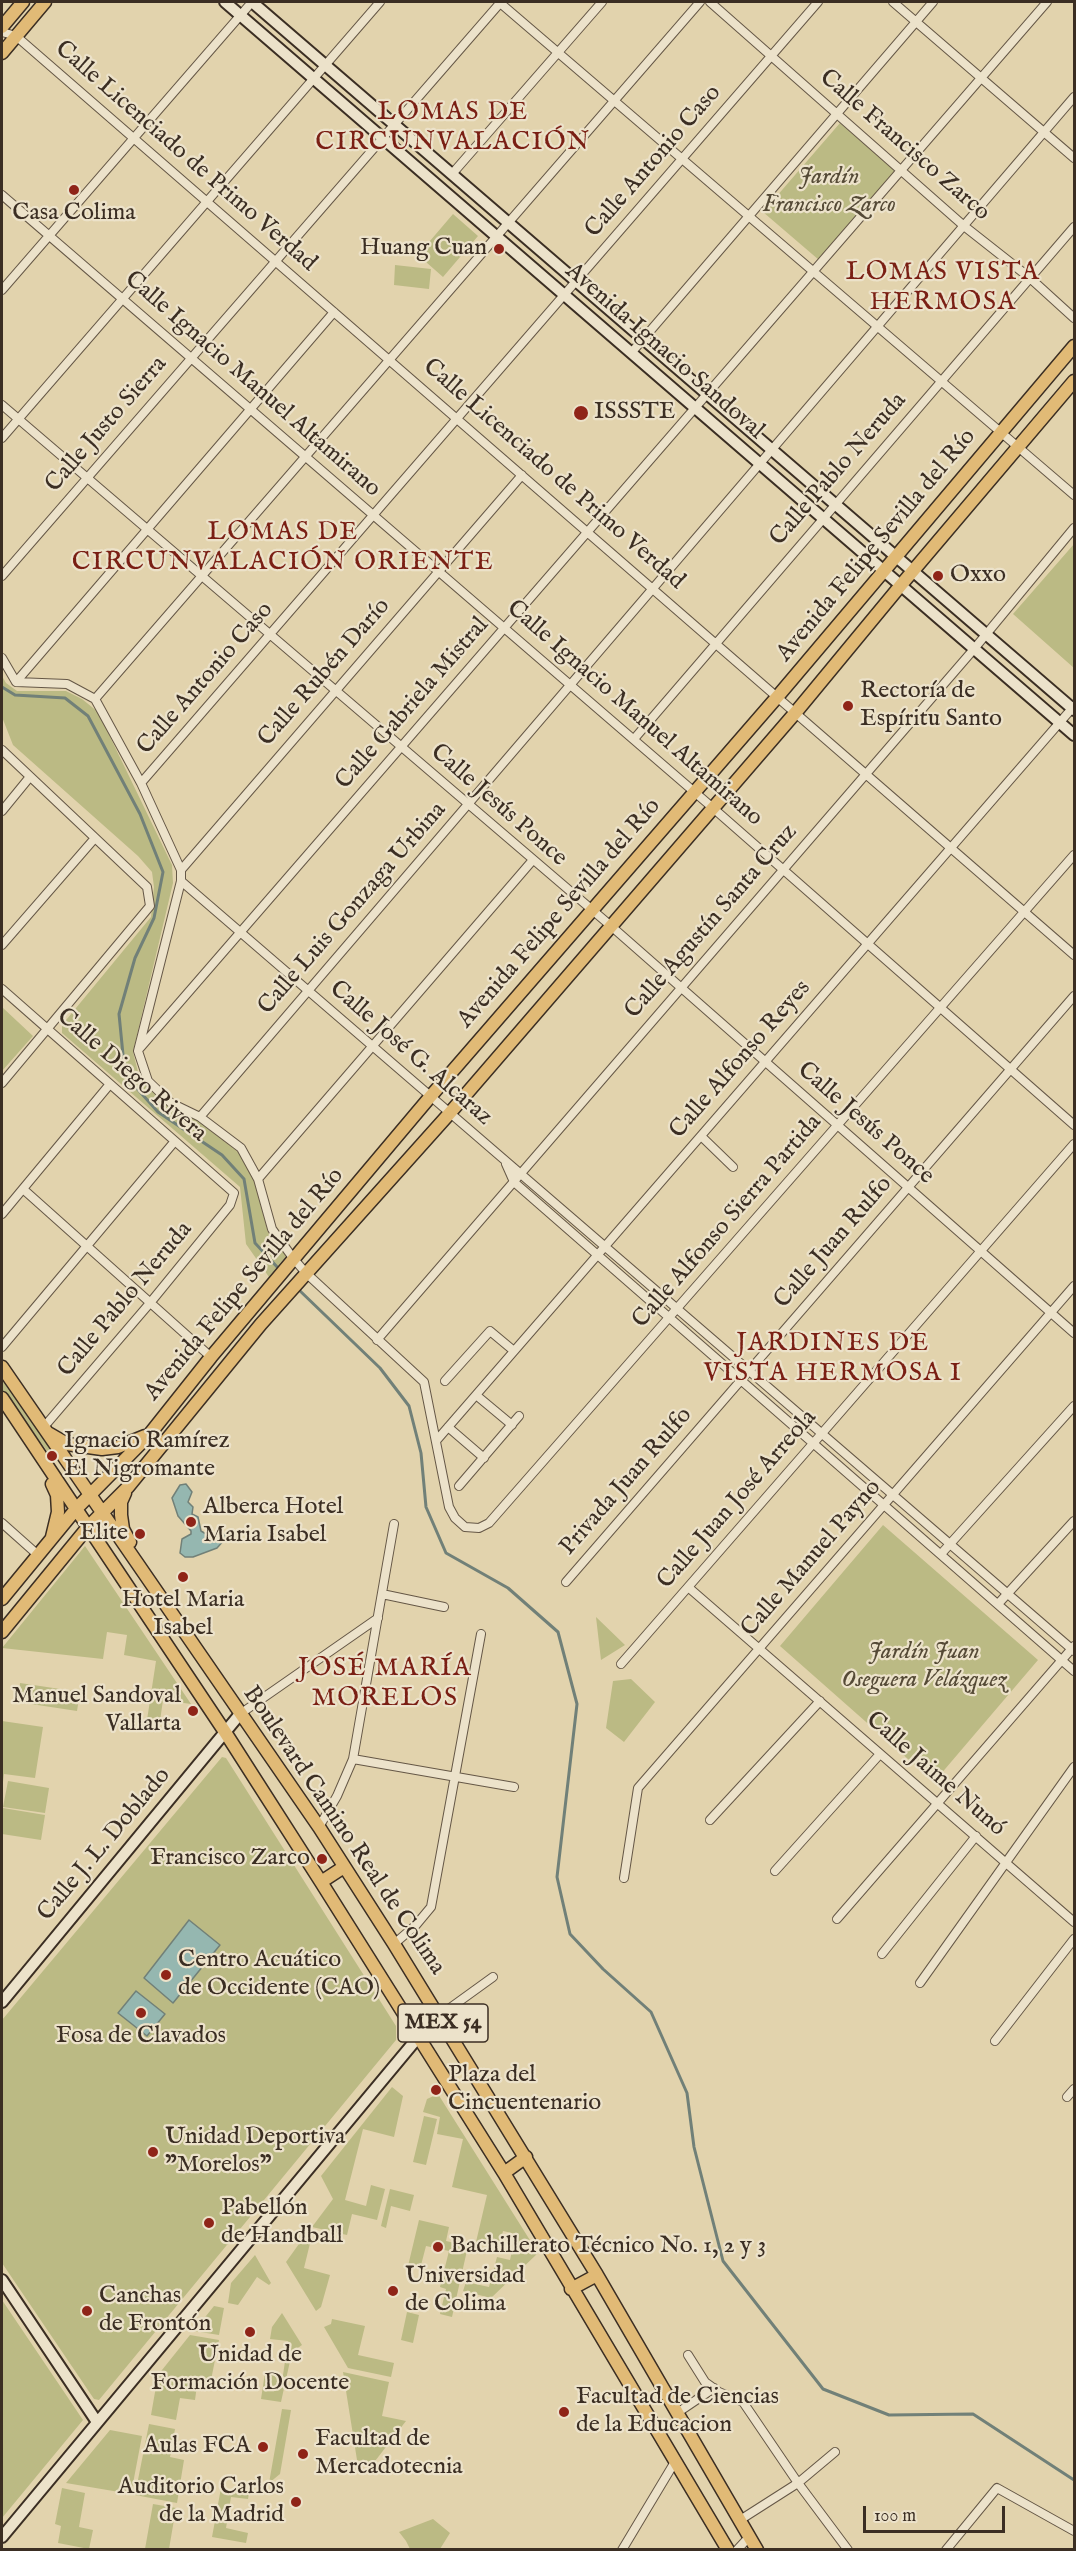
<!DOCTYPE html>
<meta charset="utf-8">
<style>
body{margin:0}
#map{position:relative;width:1076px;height:2551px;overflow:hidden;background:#e2d3ad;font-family:"IM FELL English",serif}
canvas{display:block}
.frame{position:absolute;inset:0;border:3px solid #3b2e23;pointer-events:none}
.scale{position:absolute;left:863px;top:2506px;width:142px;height:27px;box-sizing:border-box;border:3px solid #3b2e23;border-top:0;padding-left:8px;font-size:18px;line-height:21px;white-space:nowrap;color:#3b2e23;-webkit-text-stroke:4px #ece2ca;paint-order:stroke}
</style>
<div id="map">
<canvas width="1076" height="2551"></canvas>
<div class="frame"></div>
<div class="scale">100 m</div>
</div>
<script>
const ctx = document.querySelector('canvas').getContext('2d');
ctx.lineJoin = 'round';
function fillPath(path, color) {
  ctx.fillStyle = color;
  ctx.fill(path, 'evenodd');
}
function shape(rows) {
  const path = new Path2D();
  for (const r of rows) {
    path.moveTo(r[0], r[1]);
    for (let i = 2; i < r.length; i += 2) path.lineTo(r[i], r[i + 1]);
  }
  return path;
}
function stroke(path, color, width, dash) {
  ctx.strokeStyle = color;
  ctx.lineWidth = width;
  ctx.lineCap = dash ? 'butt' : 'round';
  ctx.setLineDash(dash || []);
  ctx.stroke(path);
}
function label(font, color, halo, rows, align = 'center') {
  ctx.font = font + ' "IM FELL English",serif';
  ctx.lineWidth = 4.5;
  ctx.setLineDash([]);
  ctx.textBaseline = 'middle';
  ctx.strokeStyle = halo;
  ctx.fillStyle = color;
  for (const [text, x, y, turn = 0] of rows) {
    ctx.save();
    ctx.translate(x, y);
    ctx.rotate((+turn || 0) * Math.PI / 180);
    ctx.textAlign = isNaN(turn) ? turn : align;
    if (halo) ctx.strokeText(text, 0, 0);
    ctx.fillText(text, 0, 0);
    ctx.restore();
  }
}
const green = shape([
 [840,123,895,171,819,260,763,212],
 [453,214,478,236,443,277,418,255],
 [395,265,431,269,429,289,394,285],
 [1074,544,1074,668,1013,614],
 [2,676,6,683,17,691,66,691,82,699,98,712,172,865,173,883,133,1052,140,1080,168,1106,201,1123,238,1152,254,1181,268,1232,286,1256,269,1277,246,1244,240,1187,62,1033,62,1025,151,917,154,887,152,872,138,856,13,745,2,717],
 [2,1007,33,1036,2,1071],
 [2,1379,55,1456,52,1458,2,1389],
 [883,1525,1038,1660,934,1782,780,1646],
 [85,1546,191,1704,163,1700,160,1721,147,1720,156,1661,124,1655,127,1635,107,1632,103,1659,2,1648],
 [596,1617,625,1645,601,1660],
 [631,1679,655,1702,624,1742,606,1728,613,1681],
 [20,1683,80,1692,77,1711,18,1702],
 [2,1721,43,1727,35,1778,4,1774,2,1790],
 [222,1757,226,1758,396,2026,396,2040,99,2400,94,2399,2,2263,2,2020],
 [8,1781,49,1788,45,1813,3,1807],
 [3,1808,45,1815,41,1840,2,1834],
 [392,2087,403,2096,394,2137,363,2129,345,2200,366,2206,371,2185,385,2189,377,2220,352,2214,347,2235,312,2227,333,2199,321,2176],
 [438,2094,538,2253,491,2298,463,2291,466,2282,489,2287,497,2257,510,2260,516,2234,503,2231,499,2247,476,2242,487,2195,452,2187,463,2139,437,2134,440,2117,423,2112,427,2099],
 [424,2116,437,2119,426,2165,413,2162],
 [390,2189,414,2195,410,2211,391,2206,386,2228,381,2226],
 [419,2220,449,2227,446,2241,468,2246,452,2317,440,2314,446,2289,440,2287,449,2251,426,2246,420,2269,408,2266],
 [309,2230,313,2231,304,2268,330,2275,321,2307,316,2311,286,2262],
 [255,2255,271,2283,269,2285,257,2277,238,2305,228,2303,231,2283],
 [2,2300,83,2420,2,2518],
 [214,2306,224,2308,219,2335,194,2331],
 [407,2312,419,2315,413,2343,401,2340],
 [282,2313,302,2345,292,2352,281,2402,261,2399,265,2373,283,2375,288,2341,270,2339,272,2327],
 [332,2319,365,2326,358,2355,394,2363,391,2377,348,2368,324,2327,331,2324],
 [190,2335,219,2340,211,2380,198,2378,195,2400,180,2398,176,2420,151,2415,158,2375],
 [343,2372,389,2382,382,2416,406,2421,372,2465,357,2460],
 [282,2409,291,2410,280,2474,269,2483],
 [149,2424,175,2429,170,2457,184,2460,177,2503,135,2495],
 [110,2430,142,2436,131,2494,66,2483],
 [62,2488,85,2493,79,2527,93,2530,89,2549,58,2543,61,2526,55,2524],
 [221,2488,249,2493,248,2499,231,2497,226,2528,248,2533,246,2543,212,2537],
 [153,2504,176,2508,169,2549,145,2549],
 [433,2519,450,2533,440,2549,410,2549,406,2541,399,2532]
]);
const water = shape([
 [186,1484,192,1492,188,1502,193,1507,192,1514,198,1517,201,1531,211,1537,220,1532,225,1535,225,1539,217,1548,193,1557,185,1557,180,1553,182,1539,191,1534,191,1531,178,1516,172,1498,180,1485,186,1484],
 [189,1920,220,1945,173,2003,144,1978,189,1920],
 [136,1991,165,2014,147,2036,118,2013,136,1991]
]);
const stream = shape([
 [2,687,15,695,65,698,88,716,140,814,163,872,154,918,135,958,119,1014,125,1075,158,1112,222,1155,244,1179,255,1243,279,1269],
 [298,1289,380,1368,409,1406,421,1453,426,1507,446,1553,508,1588,558,1632,577,1704,557,1877,570,1934,603,1969,651,2012,687,2093,694,2147,723,2261,823,2389,889,2415,973,2414,1074,2480]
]);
const street = shape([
 [499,2,1074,495],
 [710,2,964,226,1030,278,1074,318],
 [893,2,1074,158],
 [2,32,16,36,1074,955],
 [452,174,602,2],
 [2,195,713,808,1074,1125],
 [2,290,252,2],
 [632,352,933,2],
 [2,405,611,926,1074,1333],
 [2,438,380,2],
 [2,576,501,2],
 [2,658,16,682,67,684,95,699,141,783,181,870,181,881,138,1051,148,1081,171,1103,200,1117,241,1148,258,1179,272,1229,293,1258,306,1273,424,1382,449,1507,455,1518,465,1527,479,1528,489,1523,1074,855],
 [16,682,334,312],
 [95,699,700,2],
 [634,739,1074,227],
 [2,750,147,887,150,906,2,1083],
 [141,783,818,2],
 [2,811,29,778],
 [181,870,522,475],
 [181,881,1074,1651],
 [2,945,95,838],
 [2,989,234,1193,230,1205,150,1303,43,1428],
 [140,1048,1047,2],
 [200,1117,1074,97],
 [701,1136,733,1167],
 [506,1164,514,1182,1074,1671],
 [258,1179,532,861],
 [23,1189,211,1357],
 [2,1214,110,1084],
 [377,1340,974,649,1074,528],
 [2,1347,175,1141],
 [445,1381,490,1331,514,1351],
 [476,1395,512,1425],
 [448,1427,484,1458],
 [436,1441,1074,706],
 [459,1486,519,1416],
 [2,1523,38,1555],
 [941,1554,1074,1406],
 [566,1582,1074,996],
 [688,1587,1074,1922],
 [382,1594,444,1607],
 [998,1604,1074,1521],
 [621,1664,1074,1144],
 [240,1714,378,1618],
 [353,1759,514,1787],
 [710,1820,820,1701],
 [319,1827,337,1796,353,1759,394,1524],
 [775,1871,880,1754],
 [624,1878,638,1788,1074,1286],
 [837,1919,1074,1646],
 [394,1944,416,1925,431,1907,481,1634],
 [882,1954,976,1836],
 [920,1983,1074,1767],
 [439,2016,493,1977],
 [995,2041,1074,1939],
 [1067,2097,1074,2089],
 [688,2355,705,2382,719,2392,743,2402,798,2483,848,2550],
 [677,2413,714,2388],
 [740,2520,798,2483,835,2452],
 [622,2550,676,2460],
 [737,2550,750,2536],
 [946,2550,997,2488,1074,2531]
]);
const secondary = shape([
 [225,2,1074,735],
 [252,2,1074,710],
 [2,2002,240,1714],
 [2,2280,97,2422],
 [2,2537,415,2041,439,2016]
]);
const primary = shape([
 [2,27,23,2],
 [2,53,45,2],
 [2,1367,319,1827,394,1944,597,2275,757,2550],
 [2,1398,225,1732,321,1882,504,2173,728,2550],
 [48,1433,67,1444,102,1449,118,1447,145,1436],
 [125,1493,121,1502,121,1515,123,1529,130,1542],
 [52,1537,58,1512,57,1495,52,1484],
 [2,1599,76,1509,149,1435,211,1357,430,1097,778,696,1074,346],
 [2,1632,88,1527,128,1487,261,1324,449,1114,796,712,901,585,1074,381],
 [321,1882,344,1867],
 [504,2173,526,2157],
 [571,2289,597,2275]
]);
const markers = [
 [74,190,6,"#8f2418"],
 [499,249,6,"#8f2418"],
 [581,413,8,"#8f2418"],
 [938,576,6,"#8f2418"],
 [848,706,6,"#8f2418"],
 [52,1456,6,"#8f2418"],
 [191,1522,6,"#8f2418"],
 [140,1534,6,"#8f2418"],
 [183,1577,6,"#8f2418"],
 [193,1711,6,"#8f2418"],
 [322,1859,6,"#8f2418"],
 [166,1975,6,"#8f2418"],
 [141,2013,6,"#8f2418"],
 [436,2090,6,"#8f2418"],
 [153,2152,6,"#8f2418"],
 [209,2223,6,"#8f2418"],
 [438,2247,6,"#8f2418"],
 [393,2291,6,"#8f2418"],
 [87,2311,6,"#8f2418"],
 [250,2332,6,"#8f2418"],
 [564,2412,6,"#8f2418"],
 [263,2447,6,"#8f2418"],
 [303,2454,6,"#8f2418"],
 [296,2502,6,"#8f2418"]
];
const shields = [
 [443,2023,90]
];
const shieldNames = [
 ["MEX 54",443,2023]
];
const streetNames = [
 ["Calle Francisco Zarco",904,146,41],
 ["Calle Licenciado de Primo Verdad",185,157,41],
 ["Calle Antonio Caso",654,162,-49],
 ["Avenida Ignacio Sandoval",664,352,41],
 ["Calle Ignacio Manuel Altamirano",252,385,41],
 ["Calle Justo Sierra",107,425,-49],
 ["Calle Pablo Neruda",839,470,-49],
 ["Calle Licenciado de Primo Verdad",553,475,41],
 ["Avenida Felipe Sevilla del Río",877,546,-50],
 ["Calle Rubén Darío",325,673,-49],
 ["Calle Antonio Caso",206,679,-49],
 ["Calle Gabriela Mistral",413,704,-49],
 ["Calle Ignacio Manuel Altamirano",634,714,41],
 ["Calle Jesús Ponce",498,806,41],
 ["Calle Luis Gonzaga Urbina",353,909,-49],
 ["Avenida Felipe Sevilla del Río",560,914,-49],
 ["Calle Agustín Santa Cruz",712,922,-49],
 ["Calle José G. Alcaraz",410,1054,41],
 ["Calle Alfonso Reyes",741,1060,-49],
 ["Calle Diego Rivera",131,1076,41],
 ["Calle Jesús Ponce",865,1124,41],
 ["Calle Alfonso Sierra Partida",728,1222,-49],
 ["Calle Juan Rulfo",834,1243,-49],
 ["Avenida Felipe Sevilla del Río",245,1285,-50],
 ["Calle Pablo Neruda",126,1300,-50],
 ["Privada Juan Rulfo",627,1482,-49],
 ["Calle Juan José Arreola",738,1500,-49],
 ["Calle Manuel Payno",812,1559,-49],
 ["Calle Jaime Nunó",935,1775,41],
 ["Boulevard Camino Real de Colima",343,1831,56],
 ["Calle J. L. Doblado",105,1845,-50]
];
const parkNames = [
 ["Jardín",829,178],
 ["Francisco Zarco",829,206],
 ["Jardín Juan",924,1653],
 ["Oseguera Velázquez",924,1681]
];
const poiNames = [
 ["Casa Colima",74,214,"center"],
 ["Huang Cuan",487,249,"right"],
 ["ISSSTE",594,413],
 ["Oxxo",950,576],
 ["Rectoría de",860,692],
 ["Espíritu Santo",860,720],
 ["Ignacio Ramírez",64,1442],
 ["El Nigromante",64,1470],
 ["Alberca Hotel",203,1508],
 ["Maria Isabel",203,1536],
 ["Elite",128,1534,"right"],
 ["Hotel Maria",183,1601,"center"],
 ["Isabel",183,1629,"center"],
 ["Manuel Sandoval",181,1697,"right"],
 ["Vallarta",181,1725,"right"],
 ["Francisco Zarco",310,1859,"right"],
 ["Centro Acuático",178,1961],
 ["de Occidente (CAO)",178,1989],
 ["Fosa de Clavados",141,2037,"center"],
 ["Plaza del",448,2076],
 ["Cincuentenario",448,2104],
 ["Unidad Deportiva",165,2138],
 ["\"Morelos\"",165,2166],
 ["Pabellón",221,2209],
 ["de Handball",221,2237],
 ["Bachillerato Técnico No. 1, 2 y 3",450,2247],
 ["Universidad",405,2277],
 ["de Colima",405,2305],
 ["Canchas",99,2297],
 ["de Frontón",99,2325],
 ["Unidad de",250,2356,"center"],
 ["Formación Docente",250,2384,"center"],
 ["Facultad de Ciencias",576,2398],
 ["de la Educacion",576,2426],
 ["Facultad de",315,2440],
 ["Mercadotecnia",315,2468],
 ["Aulas FCA",251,2447,"right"],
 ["Auditorio Carlos",284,2488,"right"],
 ["de la Madrid",284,2516,"right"]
];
const neighbourhoodNames = [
 ["LOMAS DE",453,114],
 ["CIRCUNVALACIÓN",453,144],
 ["LOMAS VISTA",943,274],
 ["HERMOSA",943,304],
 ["LOMAS DE",283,534],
 ["CIRCUNVALACIÓN ORIENTE",283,564],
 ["JARDINES DE",833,1345],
 ["VISTA HERMOSA I",833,1375],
 ["JOSÉ MARÍA",385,1670],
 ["MORELOS",385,1700]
];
fillPath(green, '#bbba84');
fillPath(water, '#95b7b0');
stroke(water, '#718078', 1.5);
stroke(stream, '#718078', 3);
stroke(street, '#655746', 10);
stroke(secondary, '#3b2e23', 14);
stroke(primary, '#3b2e23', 15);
stroke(street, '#ece2ca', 8);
stroke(secondary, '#ece2ca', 10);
stroke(primary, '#e1ba76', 12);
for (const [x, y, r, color] of markers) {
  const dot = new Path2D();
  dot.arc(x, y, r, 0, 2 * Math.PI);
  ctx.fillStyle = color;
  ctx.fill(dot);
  stroke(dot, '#ece2ca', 2);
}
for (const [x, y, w] of shields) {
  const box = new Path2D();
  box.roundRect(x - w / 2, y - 19, w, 38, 4.5);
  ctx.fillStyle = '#ece2ca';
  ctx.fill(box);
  stroke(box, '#3b2e23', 1.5);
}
label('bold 22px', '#3b2e23', null, shieldNames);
label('24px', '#3b2e23', '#ece2ca', streetNames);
label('italic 24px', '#554a36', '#ece2ca', parkNames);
label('24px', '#3b2e23', '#ece2ca', poiNames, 'left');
ctx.letterSpacing = '1.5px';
label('26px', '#7a1f14', '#ece2ca', neighbourhoodNames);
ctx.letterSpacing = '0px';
</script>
